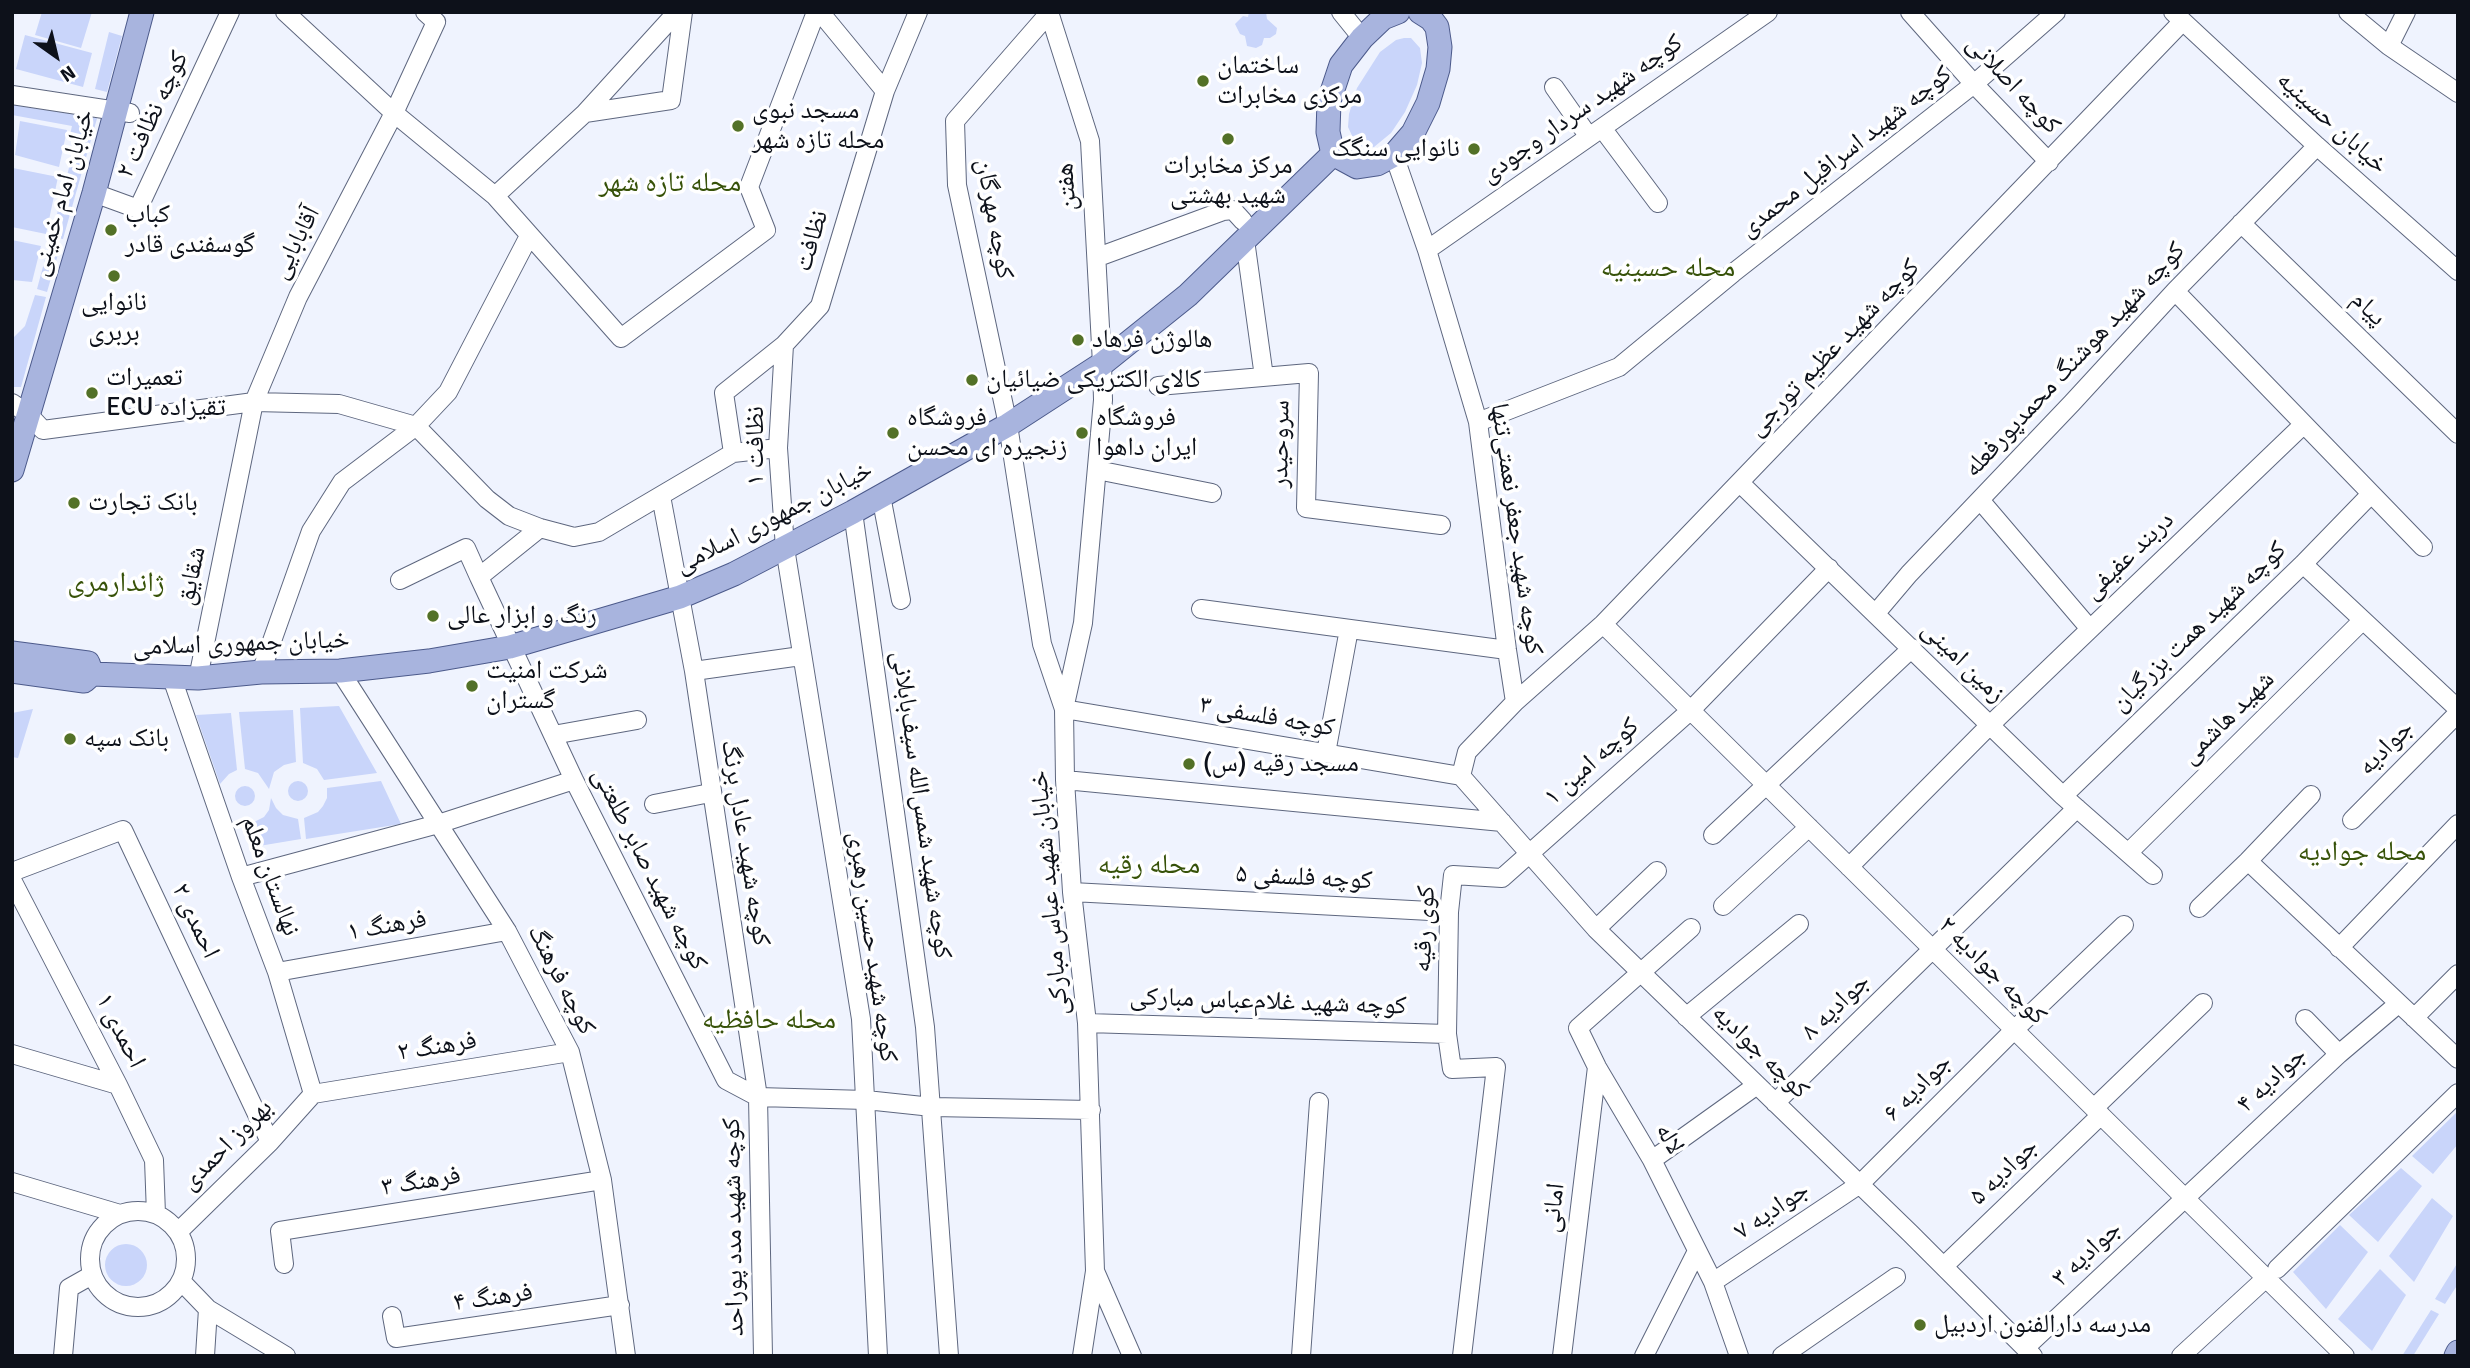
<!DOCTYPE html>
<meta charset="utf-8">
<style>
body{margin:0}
#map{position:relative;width:2470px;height:1368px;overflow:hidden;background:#eff3fe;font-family:Signika,sans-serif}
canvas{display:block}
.frame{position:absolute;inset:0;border:14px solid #0d111a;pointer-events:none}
.north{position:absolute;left:21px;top:21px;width:70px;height:70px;-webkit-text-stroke:5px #fff;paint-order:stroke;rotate:146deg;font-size:19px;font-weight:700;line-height:28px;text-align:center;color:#0d111a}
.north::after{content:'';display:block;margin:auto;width:24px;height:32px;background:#0d111a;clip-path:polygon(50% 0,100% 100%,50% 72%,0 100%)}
</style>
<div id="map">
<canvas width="2470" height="1368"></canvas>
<div class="frame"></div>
<div class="north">N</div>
</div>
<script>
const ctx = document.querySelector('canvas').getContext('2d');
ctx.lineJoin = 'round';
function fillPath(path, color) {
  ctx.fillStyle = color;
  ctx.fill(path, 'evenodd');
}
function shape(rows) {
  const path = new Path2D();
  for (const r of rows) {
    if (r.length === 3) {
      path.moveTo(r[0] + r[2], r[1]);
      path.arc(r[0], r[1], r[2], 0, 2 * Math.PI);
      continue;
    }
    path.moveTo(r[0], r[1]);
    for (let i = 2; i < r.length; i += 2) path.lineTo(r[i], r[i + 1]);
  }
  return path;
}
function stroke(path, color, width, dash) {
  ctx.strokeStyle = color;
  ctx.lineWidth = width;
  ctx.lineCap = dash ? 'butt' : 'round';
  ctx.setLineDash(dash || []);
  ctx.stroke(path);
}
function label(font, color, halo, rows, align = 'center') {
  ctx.font = font + ' Signika,"Noto Naskh Arabic",sans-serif';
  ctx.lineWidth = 7;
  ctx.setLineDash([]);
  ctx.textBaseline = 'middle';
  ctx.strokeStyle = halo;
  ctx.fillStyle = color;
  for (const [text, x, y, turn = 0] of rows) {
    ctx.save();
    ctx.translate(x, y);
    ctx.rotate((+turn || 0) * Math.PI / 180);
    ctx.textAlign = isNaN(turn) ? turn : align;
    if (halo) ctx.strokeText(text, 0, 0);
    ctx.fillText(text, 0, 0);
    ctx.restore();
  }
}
const green = shape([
 [42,12,92,12,81,48,35,35],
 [1249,12,1266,12,1267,19,1277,28,1276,34,1270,38,1264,38,1262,45,1256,48,1247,46,1245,36,1240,34,1235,24,1243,16,1248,17],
 [109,32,122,36,107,92,95,89],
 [25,35,92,53,83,87,16,69],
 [1404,38,1411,38,1420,48,1422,63,1417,85,1405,112,1391,133,1374,147,1361,147,1355,142,1348,127,1349,114,1357,88,1380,52,1396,40],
 [12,104,98,115,63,239,51,237,76,141,69,139,72,126,12,115],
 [20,121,67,130,59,167,15,155],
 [13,168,58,177,46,234,12,227],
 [12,240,41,246,32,282,12,280],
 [48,248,59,251,47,292,37,289],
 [35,295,46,297,21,387,12,387,12,339,25,326],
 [339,706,377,773,324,780,317,769,303,763,300,708],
 [33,709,18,758,12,757,12,713],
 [293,710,296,762,284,765,274,772,269,789,258,773,245,769,239,712],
 [231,713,237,770,229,774,220,784,196,715],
 [298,791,10],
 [381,781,401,824,306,839,304,818,318,812,323,806,327,798,327,788],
 [245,796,10],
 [271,798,276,808,283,815,298,819,301,839,253,847,248,825,264,817,269,810],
 [2458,1111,2458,1144,2433,1174,2412,1156],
 [2401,1168,2422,1186,2378,1242,2349,1215],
 [2432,1198,2453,1216,2414,1282,2389,1256],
 [2340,1225,2368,1252,2326,1309,2293,1272],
 [126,1265,21],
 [2458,1262,2458,1284,2445,1304,2435,1299],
 [2380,1269,2406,1295,2372,1351,2338,1319],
 [2431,1310,2439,1314,2413,1356,2402,1356]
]);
const minor = shape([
 [285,12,394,113,495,196,621,338,766,230,749,187,816,12],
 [820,12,885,91],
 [1049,12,1090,141,1102,364,1103,400,1083,623,1064,709,1461,776],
 [1050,12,955,121,957,185,1008,425,1042,644,1064,709,1065,780,1072,892,1087,1023,1095,1271,1132,1356],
 [1341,12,1362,38],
 [1910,12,1974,84,2049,162],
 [2173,12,2317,146,2458,271],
 [2348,12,2389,46,2458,93],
 [2389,46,2406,12],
 [1554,87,1589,137],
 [12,95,130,113],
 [585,113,677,12],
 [1602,128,1658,203],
 [1394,155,1427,250,1478,422,1507,650,1515,702],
 [94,193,138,209,230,12],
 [495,196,585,113,671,100,683,12],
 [2241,223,2458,434],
 [1245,240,1264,377],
 [1427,250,1768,12],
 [1098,257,1223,211,1233,210,1243,221],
 [2175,291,2423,547],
 [784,345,778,448,785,548,861,1019,878,1356],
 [1158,386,1309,373,1306,508,1441,525],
 [12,403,28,414,43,430,254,402,339,404,416,426,487,499,509,516,540,528,574,537,599,532,733,453,778,448],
 [1478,422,1619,367,1733,273,1974,84,2056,12],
 [733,453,724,393,784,345,820,306,885,91,918,12],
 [1097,470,1212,493],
 [1740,483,2063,796,2153,875],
 [661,496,694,671,758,1097,763,1356],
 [881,496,901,600],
 [1980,500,2090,629],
 [853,512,925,1027,949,1356],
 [540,528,479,577,574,780,726,1080,758,1097,866,1100,932,1107,1091,1110],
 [2303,564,2458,709],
 [400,580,466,548,479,577],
 [1201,609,1507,650],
 [1876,613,1909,574,2072,403,2175,291,2317,146],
 [1603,624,2345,1356],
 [340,671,507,931,570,1052,602,1180,626,1356],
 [694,671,801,656],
 [261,672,311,531,342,482,416,426,448,392,529,236],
 [172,678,241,877,277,972,313,1094],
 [198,678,254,402,298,297,394,113,436,22,425,12],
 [553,735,637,720],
 [1326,753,1349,629],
 [1461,776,1467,752,1515,702,1603,624,2182,22],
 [1461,776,1596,929,1910,1233,2033,1356],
 [1065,780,1502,822],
 [2063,796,2303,564,2371,494],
 [654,804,710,793],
 [2352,820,2458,713],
 [1713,835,1912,648],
 [2129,852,2363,620],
 [2248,861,2458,1059],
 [1849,867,1990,725,2303,425],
 [12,872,123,830,270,1142],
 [241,877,438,824,574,780],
 [12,880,118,1085,154,1160,156,1214],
 [1072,892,1449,912],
 [1723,906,1809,827],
 [2199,908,2248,861,2311,795],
 [1691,928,1578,1028,1597,1067,1652,1160,1713,1282,1739,1356],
 [1596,929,1657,871],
 [2339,948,2458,824],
 [277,972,507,931],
 [1686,1017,1799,924],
 [2414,1018,2458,974],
 [2305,1019,2339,1054],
 [1087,1023,1447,1034],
 [12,1054,118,1085],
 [313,1094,570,1052],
 [1775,1103,2077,808],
 [2094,1108,2203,1003],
 [1652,1160,1757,1085],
 [12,1182,120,1214],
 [138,1259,48],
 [178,1232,270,1142,313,1094],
 [284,1264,280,1231,602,1180],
 [1944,1266,2101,1115],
 [2277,1269,2458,1093],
 [181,1281,208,1309,286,1356],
 [1713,1282,1860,1184,2014,1030,2124,925],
 [392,1316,396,1338,620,1305],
 [2025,1348,2339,1054,2398,1004],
 [63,1356,69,1288,92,1275],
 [205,1356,208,1309],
 [1082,1356,1095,1271],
 [1301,1356,1319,1102],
 [1462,1356,1496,1067,1452,1069,1447,1034,1449,912,1453,875,1502,878,1691,710,1829,568],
 [1562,1356,1597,1067],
 [1644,1356,1697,1251],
 [1782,1356,1896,1277],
 [2181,1356,2266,1278]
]);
const major = shape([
 [1398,12,1383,18,1362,38,1341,65,1329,101,1328,132,1333,154,1357,167,1377,164,1394,155,1413,133,1428,103,1438,69,1440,47,1437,27,1431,19,1420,12],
 [12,470,94,193,142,12],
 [12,653,88,663,92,674],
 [12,671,84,681,92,674,198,678,261,672,340,671,429,661,510,647,680,597,734,574,853,512,1008,425,1102,364,1188,295,1333,154],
 [2456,1356,2458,1352]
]);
const markers = [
 [1203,81,7,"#537127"],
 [738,126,7,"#537127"],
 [1228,139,7,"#537127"],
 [1474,149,7,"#537127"],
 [111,230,7,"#537127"],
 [114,276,7,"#537127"],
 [1078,340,7,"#537127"],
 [972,380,7,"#537127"],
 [92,393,7,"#537127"],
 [893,433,7,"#537127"],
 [1082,433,7,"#537127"],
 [74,503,7,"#537127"],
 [433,616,7,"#537127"],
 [472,686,7,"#537127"],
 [70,739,7,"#537127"],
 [1189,764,7,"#537127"],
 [1920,1325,7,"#537127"]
];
const poiNames = [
 ["ساختمان",1217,66],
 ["مرکزی مخابرات",1217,96],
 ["مسجد نبوی",752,111],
 ["محله تازه شهر",752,141],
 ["نانوایی سنگک",1460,149,"right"],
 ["مرکز مخابرات",1228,166,"center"],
 ["شهید بهشتی",1228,196,"center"],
 ["کباب",125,215],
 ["گوسفندی قادر",125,245],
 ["نانوایی",114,303,"center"],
 ["بربری",114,333,"center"],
 ["هالوژن فرهاد",1092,340],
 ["تعمیرات",106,378],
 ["ECU تقیزاده",106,408],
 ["کالای الکتریکی ضیائیان",986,380],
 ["فروشگاه",907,418],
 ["زنجیره ای محسن",907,448],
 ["فروشگاه",1096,418],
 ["ایران داهوا",1096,448],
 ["بانک تجارت",88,503],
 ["رنگ و ابزار عالی",447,616],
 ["شرکت امنیت",486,671],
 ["گستران",486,701],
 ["بانک سپه",84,739],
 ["مسجد رقیه (س)",1203,764],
 ["مدرسه دارالفنون اردبیل",1934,1325]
];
const streetNames = [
 ["کوچه اصلانی",2013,85,47],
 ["کوچه شهید سردار وجودی",1582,109,-35],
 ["کوچه نظافت ۲",153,115,-65],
 ["خیابان حسینیه",2332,123,42],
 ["کوچه شهید اسرافیل محمدی",1846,152,-38],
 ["هفتن",1067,187,-94],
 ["خیابان امام خمینی",63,193,-74],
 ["کوچه مهرگان",994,219,80],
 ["نظافت",812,241,-73],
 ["آقابابایی",296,243,-63],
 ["پیام",2368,309,44],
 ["کوچه شهید عظیم تورجی",1834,348,-46],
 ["کوچه شهید هوشنگ محمدپورفعله",2075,360,-47],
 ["سروحیدر",1281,444,-89],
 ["نظافت ۱",756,446,-90],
 ["خیابان جمهوری اسلامی",774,518,-27],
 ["کوچه شهید جعفر نعمتی‌تنها",1516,529,82],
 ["دربند عفیفی",2129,556,-44],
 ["شقایق",192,576,-78],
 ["کوچه شهید همت بزرگیان",2199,627,-44],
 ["خیابان جمهوری اسلامی",241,644,-2],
 ["زمین امینی",1963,662,44],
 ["کوچه فلسفی ۳",1267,717,10],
 ["شهید هاشمی",2228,718,-45],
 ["جوادیه",2386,748,-45],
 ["کوچه امین ۱",1592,762,-42],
 ["کوچه شهید شمس‌الله سیف‌بابلانی",921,805,82],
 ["کوچه شهید عادل برنگ",745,843,81],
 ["کوچه شهید صابر طلعتی",649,869,63],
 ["نهالستان معلم",270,876,70],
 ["کوچه فلسفی ۵",1304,878,3],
 ["خیابان شهید عباس مبارکی",1050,893,-95],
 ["احمدی ۲",195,921,65],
 ["فرهنگ ۱",387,926,-10],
 ["کوی رقیه",1425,929,-87],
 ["کوچه شهید حسین رهبری",872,947,82],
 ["کوچه جوادیه ۲",1992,971,45],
 ["کوچه فرهنگ",561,980,63],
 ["کوچه شهید غلام‌عباس مبارکی",1268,1002,2],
 ["جوادیه ۸",1836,1007,-44],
 ["احمدی ۱",120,1031,63],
 ["فرهنگ ۲",437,1047,-9],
 ["کوچه جوادیه",1760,1052,44],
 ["جوادیه ۴",2272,1080,-43],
 ["جوادیه ۶",1918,1088,-45],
 ["لاله",1669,1139,61],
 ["بهروز احمدی",227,1145,-45],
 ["جوادیه ۵",2004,1172,-44],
 ["فرهنگ ۳",421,1182,-9],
 ["امانی",1554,1208,-83],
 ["جوادیه ۷",1772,1211,-34],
 ["کوچه شهید مدد پوراحد",734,1227,-91],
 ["جوادیه ۳",2087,1254,-43],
 ["فرهنگ ۴",493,1298,-8]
];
const neighbourhoodNames = [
 ["محله تازه شهر",670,184],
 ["محله حسینیه",1668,269],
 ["ژاندارمری",116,584],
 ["محله جوادیه",2362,853],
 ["محله رقیه",1149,866],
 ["محله حافظیه",769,1021]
];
fillPath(green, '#c9d5fa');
stroke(minor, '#5e677f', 20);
stroke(major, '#4c5a8b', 25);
stroke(minor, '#fff', 18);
stroke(major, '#a8b4de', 23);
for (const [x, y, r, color] of markers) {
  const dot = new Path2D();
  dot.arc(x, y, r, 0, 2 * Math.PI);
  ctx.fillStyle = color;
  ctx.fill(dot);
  stroke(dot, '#fff', 2.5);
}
label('26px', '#0d111a', '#fff', poiNames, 'left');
label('26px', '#0d111a', '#fff', streetNames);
label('28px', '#375209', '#fff', neighbourhoodNames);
</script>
